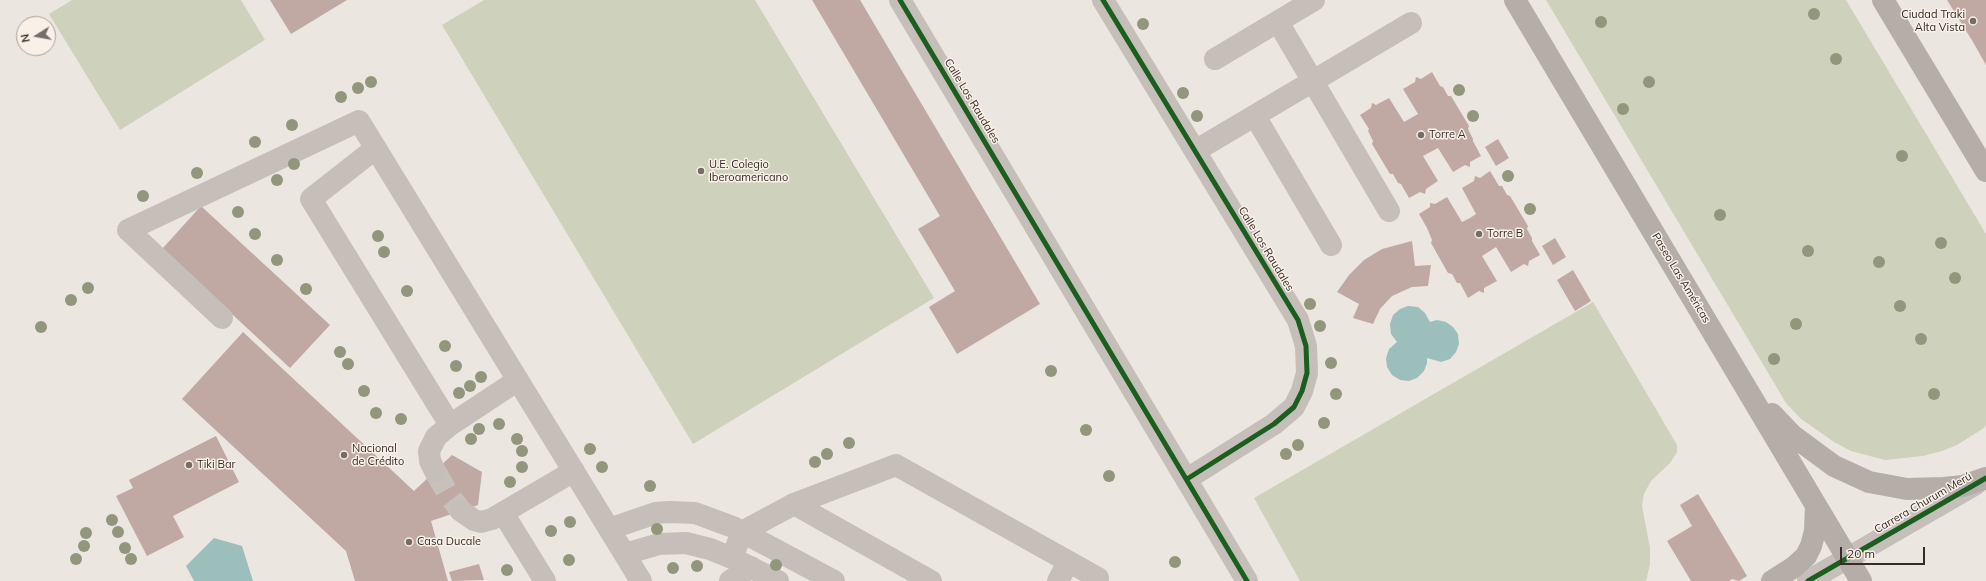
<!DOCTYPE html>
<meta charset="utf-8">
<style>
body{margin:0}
#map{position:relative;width:1986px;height:581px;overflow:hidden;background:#ece6e0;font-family:Mulish,sans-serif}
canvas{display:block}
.north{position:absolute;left:16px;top:16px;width:40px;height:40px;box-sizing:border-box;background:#f9f0e7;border:1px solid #aba19b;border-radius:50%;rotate:259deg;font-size:11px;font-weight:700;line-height:16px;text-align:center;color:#362b28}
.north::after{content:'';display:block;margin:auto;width:14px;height:18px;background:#766c68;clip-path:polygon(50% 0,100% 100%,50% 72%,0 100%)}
.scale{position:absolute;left:1840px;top:547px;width:85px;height:18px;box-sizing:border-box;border:2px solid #362b28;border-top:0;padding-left:5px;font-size:12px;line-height:14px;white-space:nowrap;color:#362b28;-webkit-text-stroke:3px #f9f0e7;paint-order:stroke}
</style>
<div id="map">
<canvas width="1986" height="581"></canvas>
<div class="north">N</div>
<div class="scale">20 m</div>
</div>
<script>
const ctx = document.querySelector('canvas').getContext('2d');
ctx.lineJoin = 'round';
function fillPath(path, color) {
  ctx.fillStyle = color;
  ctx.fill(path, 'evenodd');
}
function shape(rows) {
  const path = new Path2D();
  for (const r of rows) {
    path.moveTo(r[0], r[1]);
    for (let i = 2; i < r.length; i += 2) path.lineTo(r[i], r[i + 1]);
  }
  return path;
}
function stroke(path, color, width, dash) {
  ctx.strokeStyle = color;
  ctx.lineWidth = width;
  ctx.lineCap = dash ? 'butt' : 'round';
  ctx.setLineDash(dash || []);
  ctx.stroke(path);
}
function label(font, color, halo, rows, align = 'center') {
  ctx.font = font + ' Mulish,sans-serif';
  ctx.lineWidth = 3;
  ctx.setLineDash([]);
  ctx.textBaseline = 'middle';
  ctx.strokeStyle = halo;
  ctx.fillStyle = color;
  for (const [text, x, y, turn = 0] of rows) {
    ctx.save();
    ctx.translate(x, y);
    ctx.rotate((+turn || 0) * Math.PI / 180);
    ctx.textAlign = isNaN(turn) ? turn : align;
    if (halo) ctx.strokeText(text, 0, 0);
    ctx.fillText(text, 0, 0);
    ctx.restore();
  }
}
const green = shape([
 [72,0,241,0,265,40,120,130,49,14],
 [484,0,755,0,934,298,693,444,442,25],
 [1546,0,1846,0,1986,234,1986,425,1984,428,1957,445,1942,451,1923,456,1885,460,1851,451,1834,442,1800,418,1786,403],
 [1593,302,1677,445,1677,452,1670,463,1651,481,1644,494,1642,506,1650,548,1650,564,1646,581,1300,581,1254,498]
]);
const water = shape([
 [1408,306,1418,307,1425,313,1430,322,1437,320,1446,322,1453,327,1458,334,1459,344,1456,352,1450,359,1441,362,1427,358,1427,363,1424,371,1417,378,1409,381,1400,380,1392,375,1387,367,1386,358,1389,349,1397,342,1391,334,1390,324,1393,315,1400,309],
 [214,538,242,546,253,581,194,581,186,566]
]);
const building = shape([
 [270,0,347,0,291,34],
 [812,0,860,0,1040,304,957,354,929,307,955,291,918,229,940,216],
 [1947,0,1986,0,1986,65,1973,42],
 [1432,72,1440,86,1443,87,1448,96,1451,96,1469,126,1468,129,1473,139,1473,141,1481,156,1470,162,1470,167,1465,165,1453,172,1438,148,1423,156,1438,181,1426,189,1425,194,1420,192,1409,198,1401,184,1398,183,1393,174,1390,174,1372,144,1373,141,1368,131,1369,129,1360,115,1371,108,1372,103,1376,105,1389,98,1404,122,1418,114,1403,89,1415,82,1416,77,1421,79],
 [1498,139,1509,158,1496,166,1485,147],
 [1490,171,1499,186,1502,186,1507,195,1510,196,1528,226,1527,229,1532,238,1532,241,1540,255,1529,261,1528,266,1524,264,1511,272,1496,247,1490,251,1482,256,1497,281,1484,288,1484,293,1479,291,1468,298,1460,283,1457,283,1452,274,1448,273,1431,243,1432,240,1427,228,1419,214,1430,207,1430,203,1435,204,1447,197,1462,222,1470,218,1476,214,1462,188,1474,181,1475,176,1480,178],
 [201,206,330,325,290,368,162,249],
 [1555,238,1566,257,1553,265,1542,246],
 [1412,241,1415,266,1431,265,1428,286,1412,287,1392,296,1380,309,1373,324,1353,318,1359,304,1337,292,1349,275,1364,260,1382,249],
 [1573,270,1591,301,1575,311,1557,280],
 [243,332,414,491,452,455,482,472,478,505,431,521,448,581,355,581,346,551,182,399],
 [216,436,239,482,173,516,184,537,147,556,116,496,133,488,129,480],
 [1698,494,1747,576,1739,581,1732,579,1729,581,1691,581,1667,541,1692,526,1680,505],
 [479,564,484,580,452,581,449,572]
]);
const minorTunnel = shape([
 [435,471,448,494,461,511]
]);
const minor = shape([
 [900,0,1247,581],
 [1103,0,1298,320,1306,346,1307,373,1302,391,1294,407,1274,424,1187,479],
 [1278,22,1389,211],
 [1215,59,1314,0],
 [1255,116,1331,245],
 [376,148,311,199,450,425],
 [1195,151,1411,23],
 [222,318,128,230,359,121,641,581],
 [435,471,430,461,429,451,436,437,450,425,518,380],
 [794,504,931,581],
 [461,511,474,520,481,522,492,519,574,471],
 [503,513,545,581],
 [609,529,656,513,669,512,695,513,733,527,834,581],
 [625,554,659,544,686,543,710,549,732,558,778,581],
 [732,558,742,532,794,504,896,465,1098,578],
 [730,581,751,567],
 [1058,581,1068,562],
 [1808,581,1976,484]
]);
const major = shape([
 [1515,0,1861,581],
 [1883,0,1986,171],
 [1772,414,1792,435,1834,466,1869,482,1907,489,1944,488,1963,486,1986,478],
 [1772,581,1794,567,1806,556,1811,546,1815,531,1816,505]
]);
const cycleway = shape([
 [900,0,1247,581],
 [1103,0,1298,320,1306,346,1307,373,1302,391,1294,407,1274,424,1187,479],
 [1808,581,1986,478]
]);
const trees = [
 [1814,14],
 [1601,22],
 [1143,24],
 [1836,59],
 [371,82],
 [1649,82],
 [358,88],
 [1459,90],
 [1183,93],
 [341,97],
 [1623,109],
 [1197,116],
 [1473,116],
 [292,125],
 [255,142],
 [1902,156],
 [294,164],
 [197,173],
 [1508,176],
 [277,180],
 [143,196],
 [1530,209],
 [238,212],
 [1720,215],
 [255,234],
 [378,236],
 [1941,243],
 [1808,251],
 [384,252],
 [277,260],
 [1879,262],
 [1955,278],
 [88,288],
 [306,289],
 [407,291],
 [71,300],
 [1310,304],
 [1900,306],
 [1796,324],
 [1320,326],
 [41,327],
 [1921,339],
 [445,346],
 [340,352],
 [1774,359],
 [1331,363],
 [348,364],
 [456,366],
 [1051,371],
 [481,377],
 [470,386],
 [364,391],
 [459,393],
 [1336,394],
 [1934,394],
 [376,413],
 [401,419],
 [1324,423],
 [499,424],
 [479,429],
 [1086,430],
 [471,439],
 [517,439],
 [849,443],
 [1298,445],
 [590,449],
 [522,451],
 [827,454],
 [1286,454],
 [815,462],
 [522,467],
 [602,467],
 [1109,476],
 [510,482],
 [650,486],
 [112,520],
 [570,522],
 [657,529],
 [551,531],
 [118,532],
 [86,533],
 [84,546],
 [125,548],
 [76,559],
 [131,559],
 [569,560],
 [1175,562],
 [776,565],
 [697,566],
 [673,568],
 [507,570]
];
const markers = [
 [1973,21,4,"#766c68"],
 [1421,135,4,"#766c68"],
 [701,171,4,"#766c68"],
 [1479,234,4,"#766c68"],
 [344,455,4,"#766c68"],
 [189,465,4,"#766c68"],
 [409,542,4,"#766c68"]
];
const poiNames = [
 ["Ciudad Traki",1965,15,"right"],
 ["Alta Vista",1965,28,"right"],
 ["Torre A",1429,135],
 ["U.E. Colegio",709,165],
 ["Iberoamericano",709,178],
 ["Torre B",1487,234],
 ["Nacional",352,449],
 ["de Crédito",352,462],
 ["Tiki Bar",197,465],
 ["Casa Ducale",417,542]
];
const streetNames = [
 ["Calle Los Raudales",972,101,59],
 ["Calle Los Raudales",1266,249,59],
 ["Paseo Las Américas",1681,278,59],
 ["Carrera Churum Merú",1923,503,-30]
];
fillPath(green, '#ced1bb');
fillPath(water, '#9dbfbc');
fillPath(building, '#bfa9a2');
stroke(minorTunnel, '#c8c1bb', 22, [22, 11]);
stroke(minor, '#c5beb9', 22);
stroke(major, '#b4ada8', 22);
stroke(cycleway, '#1b5e20', 5);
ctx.fillStyle = '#91967d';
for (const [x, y] of trees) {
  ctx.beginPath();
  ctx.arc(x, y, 6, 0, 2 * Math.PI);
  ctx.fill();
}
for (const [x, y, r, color] of markers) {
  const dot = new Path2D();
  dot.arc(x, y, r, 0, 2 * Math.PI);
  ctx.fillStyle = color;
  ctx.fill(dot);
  stroke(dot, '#f9f0e7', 1.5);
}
label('11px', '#362b28', '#f9f0e7', poiNames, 'left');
label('11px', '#362b28', '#f9f0e7', streetNames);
</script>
